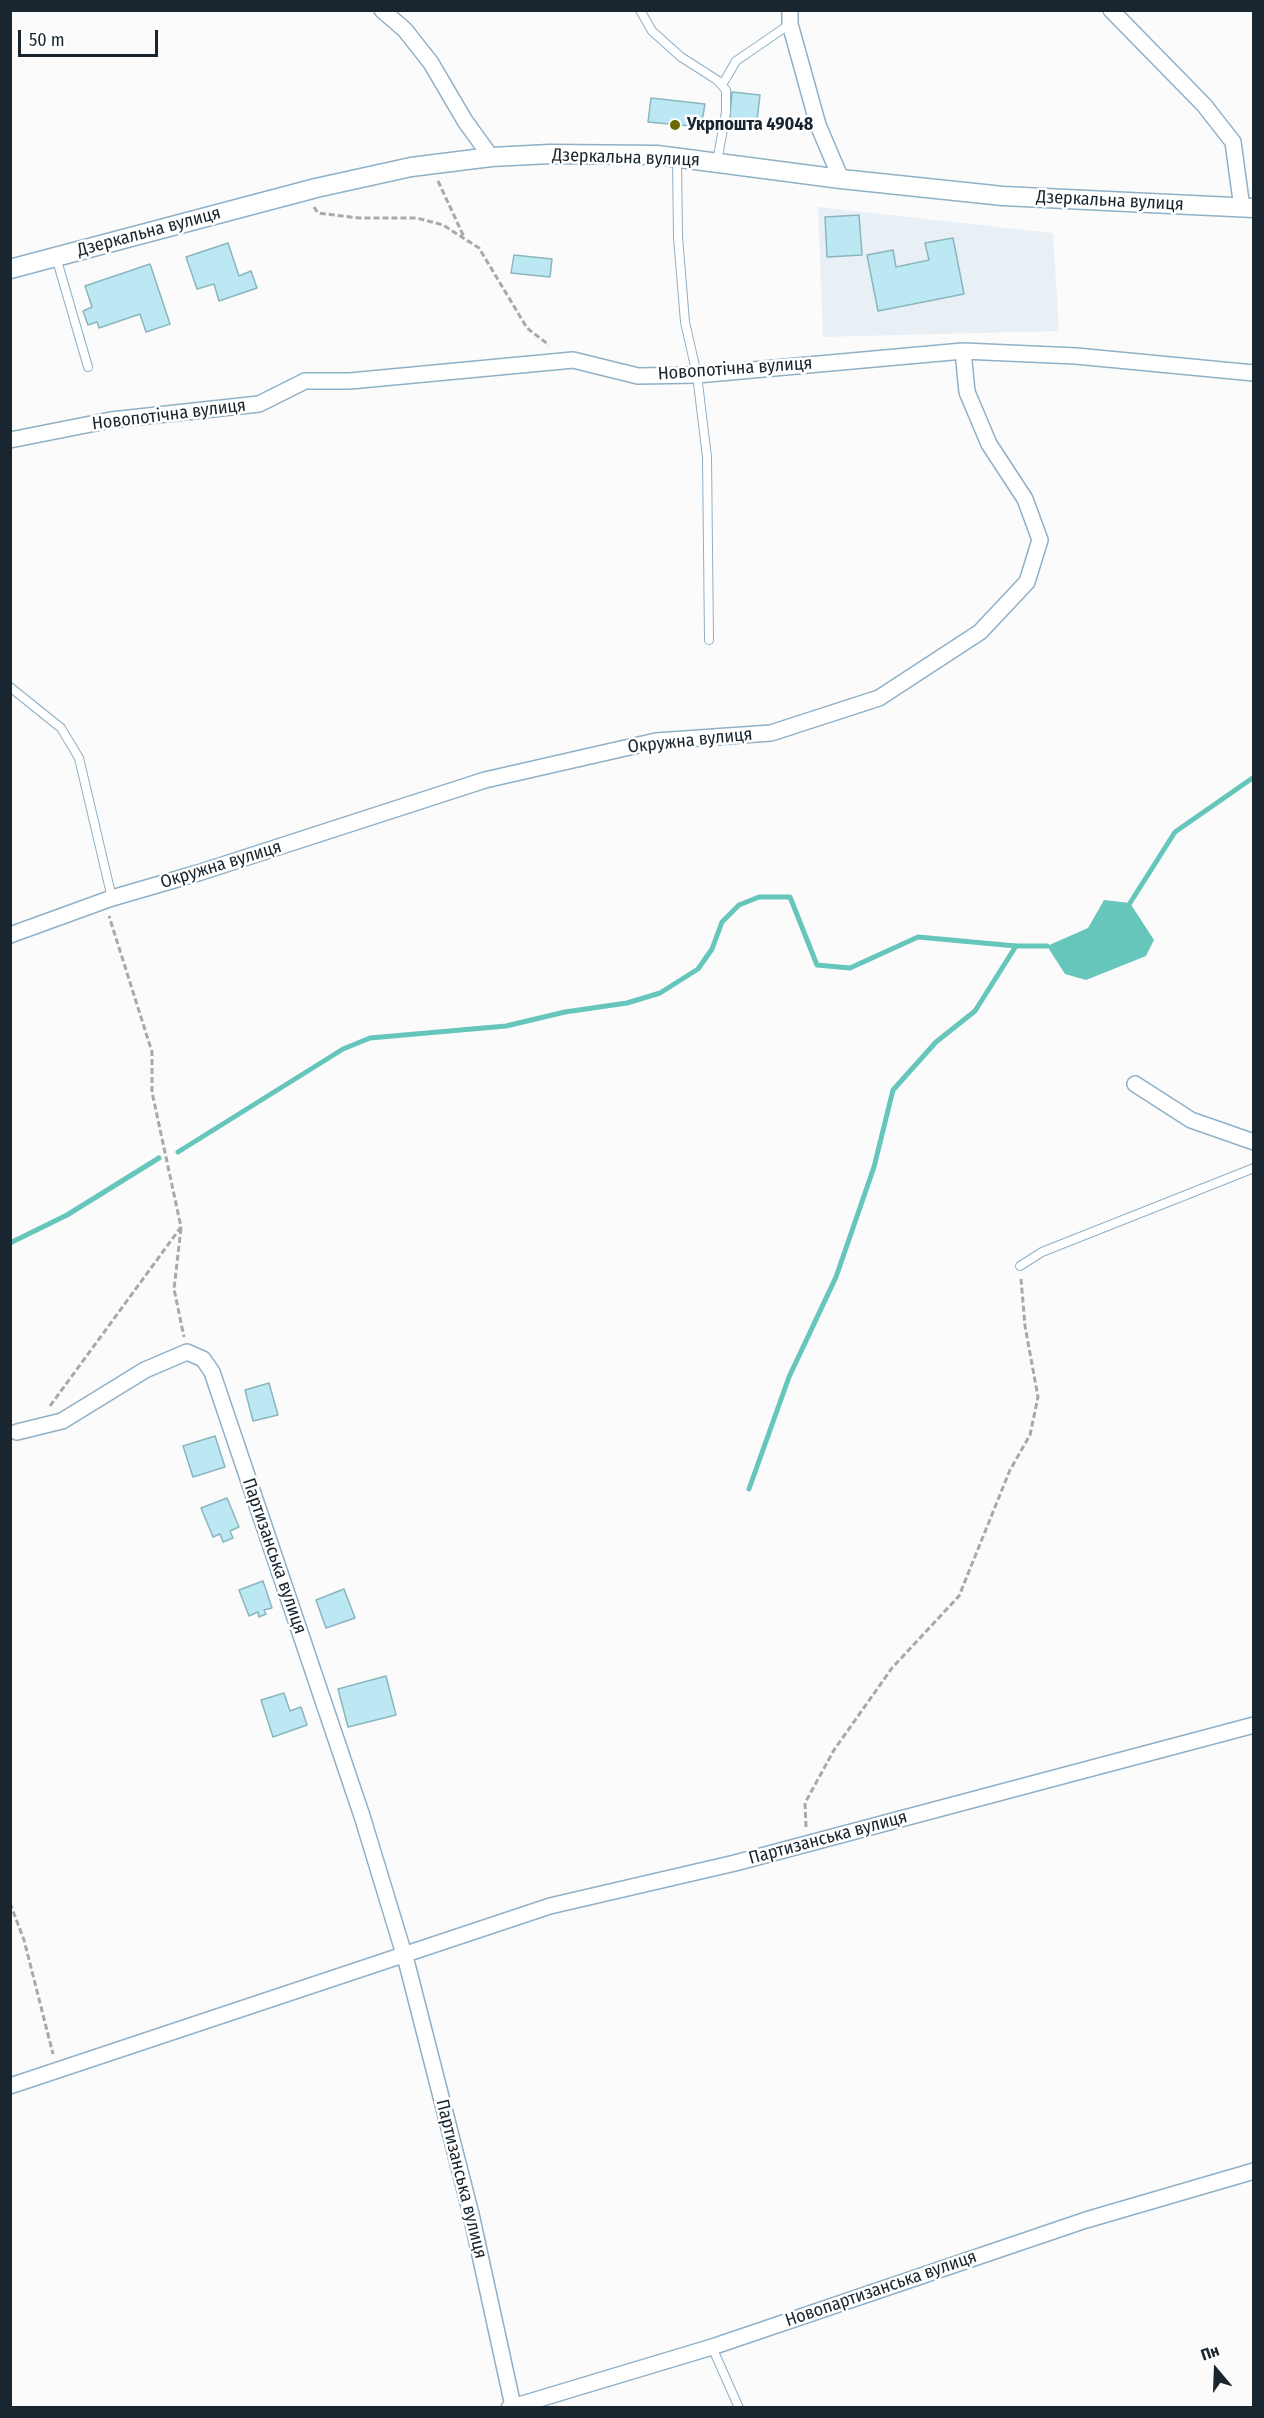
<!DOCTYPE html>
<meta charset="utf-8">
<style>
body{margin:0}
#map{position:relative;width:1264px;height:2418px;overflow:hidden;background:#fbfbfb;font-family:"Fira Sans Condensed",sans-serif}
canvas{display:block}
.frame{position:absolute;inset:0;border:12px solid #19262f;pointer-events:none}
.north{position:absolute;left:1186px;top:2340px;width:60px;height:60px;-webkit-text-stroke:4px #fff;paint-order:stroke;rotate:341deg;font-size:16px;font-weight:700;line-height:24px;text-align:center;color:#19262f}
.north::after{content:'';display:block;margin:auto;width:21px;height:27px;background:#19262f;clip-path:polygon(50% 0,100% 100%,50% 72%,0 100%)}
.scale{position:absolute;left:18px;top:30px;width:140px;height:27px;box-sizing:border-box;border:3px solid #19262f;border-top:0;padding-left:8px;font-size:18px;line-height:21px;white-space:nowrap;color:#19262f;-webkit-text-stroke:4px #fff;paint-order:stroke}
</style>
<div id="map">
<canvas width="1264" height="2418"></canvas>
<div class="frame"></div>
<div class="north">Пн</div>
<div class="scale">50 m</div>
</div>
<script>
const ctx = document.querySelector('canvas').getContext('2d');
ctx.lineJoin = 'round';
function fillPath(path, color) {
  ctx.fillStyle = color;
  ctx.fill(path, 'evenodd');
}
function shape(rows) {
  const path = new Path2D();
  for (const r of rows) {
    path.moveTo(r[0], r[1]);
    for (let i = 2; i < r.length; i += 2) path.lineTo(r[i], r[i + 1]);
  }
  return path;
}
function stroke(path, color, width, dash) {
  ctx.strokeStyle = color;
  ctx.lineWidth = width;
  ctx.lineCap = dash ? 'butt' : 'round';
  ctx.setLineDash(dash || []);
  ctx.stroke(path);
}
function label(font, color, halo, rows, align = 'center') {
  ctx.font = font + ' "Fira Sans Condensed",sans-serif';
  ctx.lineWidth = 5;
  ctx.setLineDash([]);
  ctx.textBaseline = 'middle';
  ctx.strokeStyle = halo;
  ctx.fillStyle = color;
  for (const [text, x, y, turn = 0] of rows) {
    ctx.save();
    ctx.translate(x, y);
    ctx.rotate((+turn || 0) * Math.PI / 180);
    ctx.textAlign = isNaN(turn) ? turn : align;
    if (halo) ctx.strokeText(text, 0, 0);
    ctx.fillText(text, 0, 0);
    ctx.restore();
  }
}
const built = shape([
 [818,207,1053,233,1059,331,823,337]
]);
const water = shape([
 [1104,900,1130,903,1154,940,1146,956,1086,980,1065,974,1047,946,1088,928]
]);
const stream = shape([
 [1130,903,1175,832,1254,777],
 [178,1152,343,1049,370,1038,506,1026,565,1012,627,1003,660,993,698,969,712,949,722,922,739,905,759,897,790,897,817,965,850,968,918,937,1016,946,1047,946],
 [10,1243,67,1215,159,1158],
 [749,1489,789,1377,836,1277,874,1167,893,1090,936,1042,975,1011,1016,946]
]);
const building = shape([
 [732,92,760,95,756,129,729,126,732,92],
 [651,98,705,104,701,127,648,122,651,98],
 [859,215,862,255,827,257,825,217,859,215],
 [953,238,964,294,878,311,867,255,893,250,896,267,929,260,925,243,953,238],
 [228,243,239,276,251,271,257,288,219,301,214,284,197,289,186,257,228,243],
 [514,255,552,259,550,277,511,273,514,255],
 [150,264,170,324,146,332,140,314,99,328,97,322,88,325,83,311,92,307,85,286,150,264],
 [269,1383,278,1415,253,1421,245,1390,269,1383],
 [215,1436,225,1467,193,1477,183,1446,215,1436],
 [227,1498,239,1527,230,1531,233,1538,223,1542,220,1534,213,1537,201,1508,227,1498],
 [263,1581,272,1608,264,1610,266,1614,259,1617,258,1612,249,1616,239,1590,263,1581],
 [344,1589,355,1618,326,1628,316,1600,344,1589],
 [386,1676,396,1715,348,1727,338,1689,386,1676],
 [284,1693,290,1711,301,1707,307,1725,273,1737,261,1700,284,1693]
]);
const path = shape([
 [438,181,464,237],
 [314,207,318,213,359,218,417,218,443,225,479,248,527,328,549,345],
 [181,1228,174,1289,184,1337],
 [50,1406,181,1227,152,1092,152,1052,109,916],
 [806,1827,805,1803,834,1750,892,1668,959,1596,1010,1470,1030,1435,1038,1397,1025,1326,1021,1279],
 [10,1903,24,1940,53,2054]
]);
const service = shape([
 [640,10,652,31,681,57,717,80,726,90,726,112,717,162],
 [722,85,736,61,790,24],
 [677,159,678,237,685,322,697,375,707,457,709,640],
 [56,257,88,367],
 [10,687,61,728,79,758,112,898],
 [1020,1266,1042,1252,1254,1168],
 [712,2347,739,2408]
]);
const minor = shape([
 [382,10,405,30,431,63,465,121,491,157],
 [790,10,790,24,818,125,841,179],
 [1111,10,1204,105,1233,142,1242,208],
 [10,440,111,420,259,404,305,381,350,381,573,360,638,376,697,375,963,351,1076,356,1254,373],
 [10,935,112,898,198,873,485,780,656,741,771,733,879,698,980,632,1027,582,1040,540,1025,499,989,444,967,392,963,351],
 [1135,1084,1191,1120,1254,1142],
 [17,1432,62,1421,145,1370,187,1352,203,1359,212,1372,362,1816,407,1964,471,2214,513,2406],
 [10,2086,550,1906,735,1863,1254,1725],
 [509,2408,712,2347,1086,2220,1254,2171]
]);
const tertiary = shape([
 [10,269,316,188,411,167,491,157,550,154,657,155,841,179,1003,196,1254,208]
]);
const markers = [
 [675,125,6,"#696802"]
];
const poiNames = [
 ["Укрпошта 49048",687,125]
];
const streetNames = [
 ["Дзеркальна вулиця",626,158,2],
 ["Дзеркальна вулиця",1110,201,3],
 ["Дзеркальна вулиця",149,232,-15],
 ["Новопотічна вулиця",735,369,-4],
 ["Новопотічна вулиця",169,415,-7],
 ["Окружна вулиця",690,741,-6],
 ["Окружна вулиця",221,865,-17],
 ["Партизанська вулиця",274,1556,71],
 ["Партизанська вулиця",828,1838,-15],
 ["Партизанська вулиця",461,2179,76],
 ["Новопартизанська вулиця",881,2289,-19]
];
fillPath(built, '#e8f0f6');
fillPath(water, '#67c6bc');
stroke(stream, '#67c6bc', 5);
fillPath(building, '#bbe8f2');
stroke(building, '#8ab6bf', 1.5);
stroke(service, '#8fb0c7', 10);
stroke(minor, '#8fb0c7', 18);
stroke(tertiary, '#8fb0c7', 21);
stroke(path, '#a5aaae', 3, [6, 3]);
stroke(service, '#fff', 8);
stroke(minor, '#fff', 15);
stroke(tertiary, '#fff', 18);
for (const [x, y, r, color] of markers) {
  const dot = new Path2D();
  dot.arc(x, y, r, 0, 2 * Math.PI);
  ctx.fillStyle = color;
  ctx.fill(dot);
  stroke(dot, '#fff', 2);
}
label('bold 18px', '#19262f', '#fff', poiNames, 'left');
label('18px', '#19262f', '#fff', streetNames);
</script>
